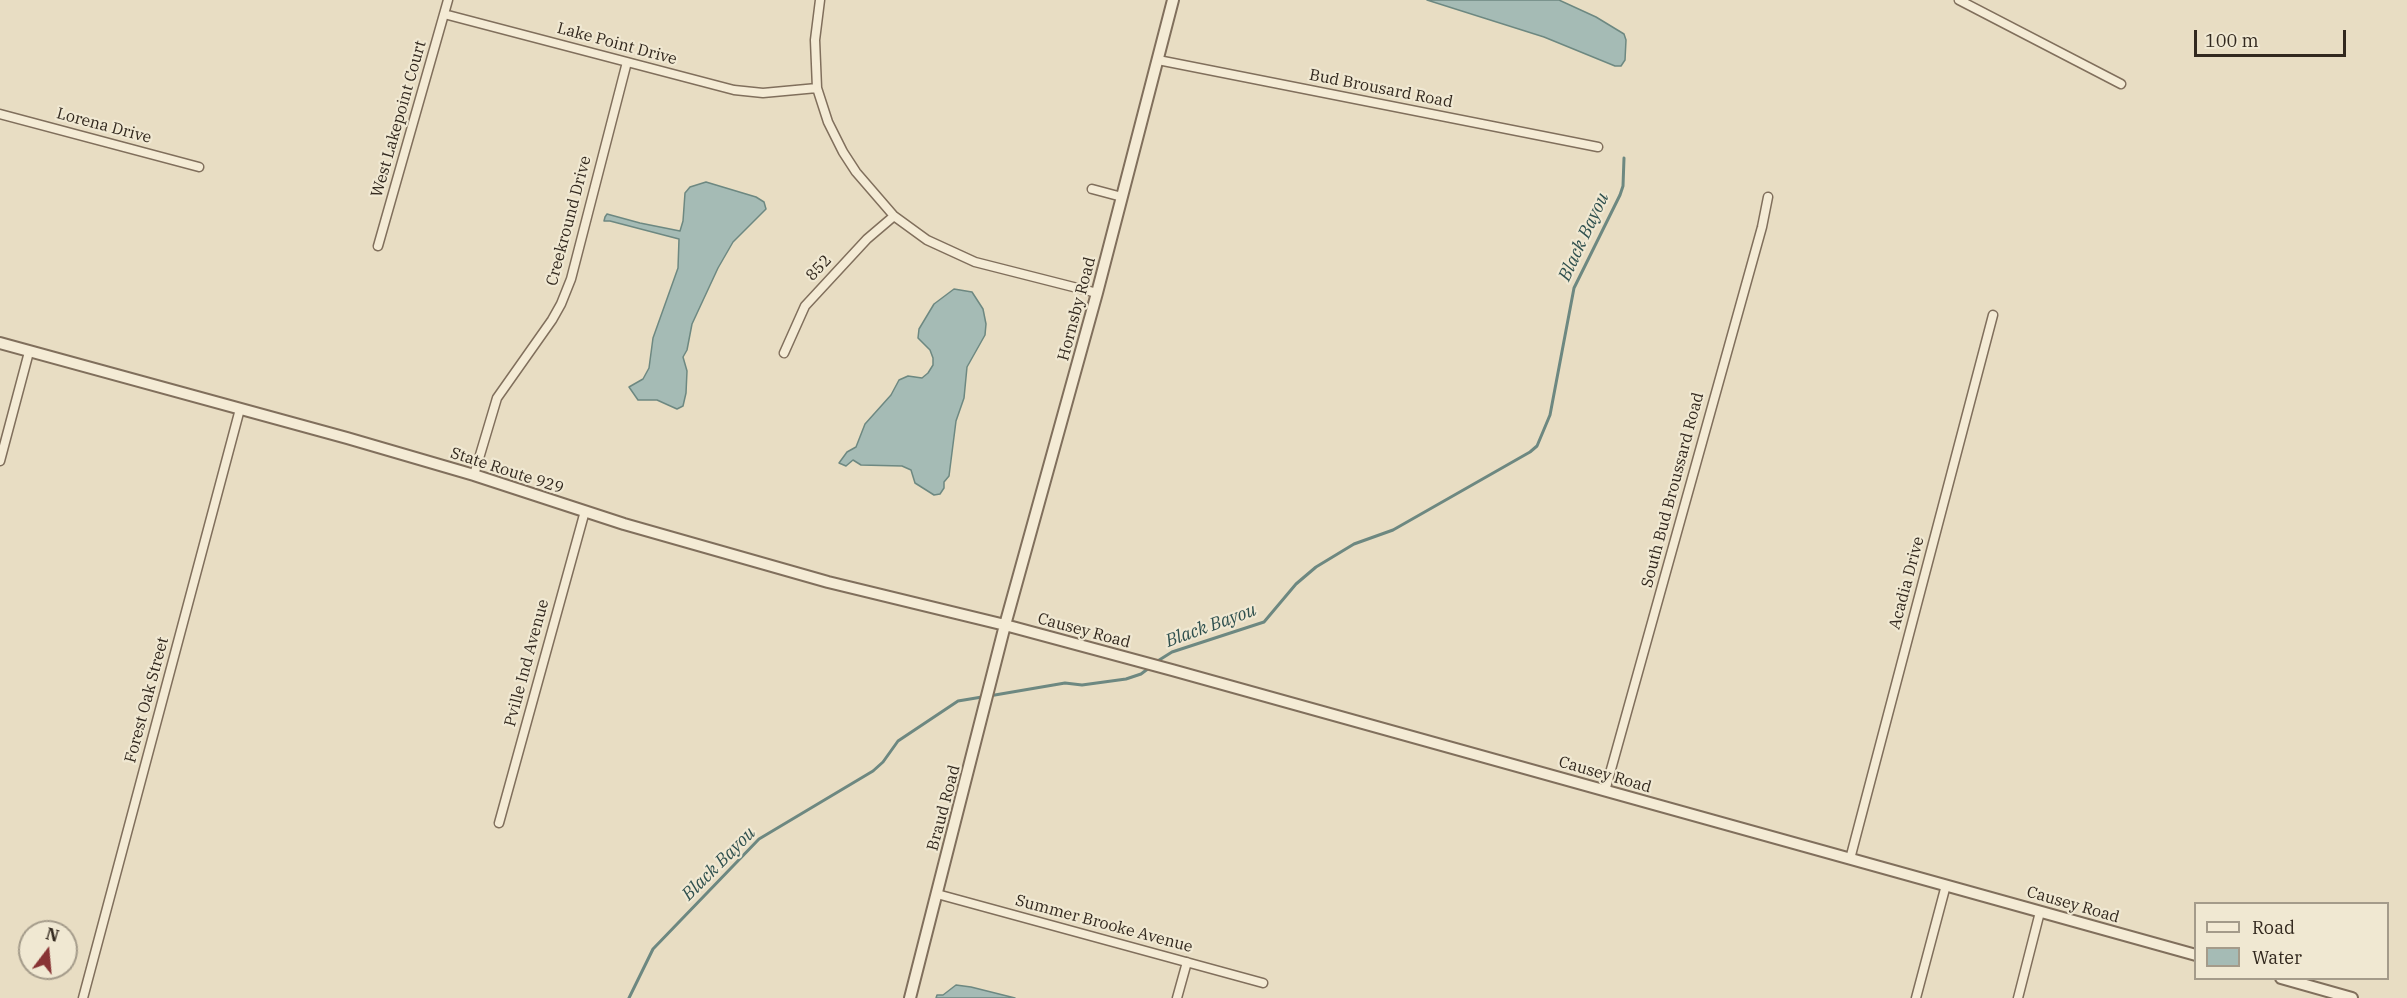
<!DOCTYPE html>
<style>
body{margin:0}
#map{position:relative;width:2407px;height:998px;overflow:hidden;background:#e8ddc3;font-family:"IBM Plex Serif",serif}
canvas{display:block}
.legend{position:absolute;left:2194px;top:902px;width:195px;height:78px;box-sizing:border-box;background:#f0e8d2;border:2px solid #a49b8a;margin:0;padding:8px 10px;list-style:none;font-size:18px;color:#32281e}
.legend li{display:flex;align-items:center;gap:12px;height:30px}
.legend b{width:30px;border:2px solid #a49b8a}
.north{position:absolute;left:18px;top:920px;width:60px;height:60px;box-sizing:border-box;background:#f0e8d2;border:2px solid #a49b8a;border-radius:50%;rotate:16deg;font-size:16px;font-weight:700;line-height:24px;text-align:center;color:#32281e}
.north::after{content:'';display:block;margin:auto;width:21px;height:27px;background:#883334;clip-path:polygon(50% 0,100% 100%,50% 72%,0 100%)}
.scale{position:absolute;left:2194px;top:30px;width:152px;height:27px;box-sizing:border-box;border:3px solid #32281e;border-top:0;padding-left:8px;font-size:18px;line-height:21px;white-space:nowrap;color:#32281e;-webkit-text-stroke:4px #f0e8d2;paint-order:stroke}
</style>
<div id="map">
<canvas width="2407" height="998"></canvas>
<ul class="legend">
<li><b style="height:8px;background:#f4ebd5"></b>Road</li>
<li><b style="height:16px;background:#a5bbb5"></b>Water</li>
</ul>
<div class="north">N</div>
<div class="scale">100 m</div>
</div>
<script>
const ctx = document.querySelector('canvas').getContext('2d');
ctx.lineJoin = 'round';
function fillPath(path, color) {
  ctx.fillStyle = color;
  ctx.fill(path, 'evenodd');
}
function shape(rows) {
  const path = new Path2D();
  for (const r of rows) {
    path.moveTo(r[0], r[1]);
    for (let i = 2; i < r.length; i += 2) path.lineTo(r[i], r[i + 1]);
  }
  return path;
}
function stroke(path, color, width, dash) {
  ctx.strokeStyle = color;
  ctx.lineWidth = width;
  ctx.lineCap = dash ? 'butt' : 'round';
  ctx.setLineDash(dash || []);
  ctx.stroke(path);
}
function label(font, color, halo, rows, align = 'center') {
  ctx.font = font + ' "IBM Plex Serif",serif';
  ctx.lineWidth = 4.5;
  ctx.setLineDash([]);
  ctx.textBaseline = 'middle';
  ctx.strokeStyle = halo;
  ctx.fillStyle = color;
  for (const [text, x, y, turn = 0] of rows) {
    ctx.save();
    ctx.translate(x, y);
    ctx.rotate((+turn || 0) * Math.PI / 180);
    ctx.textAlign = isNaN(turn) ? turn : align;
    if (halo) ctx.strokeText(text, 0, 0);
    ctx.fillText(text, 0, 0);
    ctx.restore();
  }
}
const water = shape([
 [1427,0,1559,0,1596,17,1624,34,1626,40,1625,60,1621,66,1615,66,1544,37,1427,0],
 [706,182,756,197,764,202,766,209,733,242,718,268,692,324,687,350,683,357,687,371,686,393,683,406,677,409,657,400,638,400,629,387,643,379,649,368,653,338,678,268,679,239,610,221,604,221,605,217,607,214,640,223,680,231,683,221,685,193,690,187,706,182],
 [954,289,972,292,983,309,986,324,985,335,967,367,964,398,956,421,949,476,944,482,944,488,940,494,934,495,915,483,911,470,902,466,861,465,853,460,846,466,839,463,847,452,856,447,865,424,891,395,899,380,908,376,922,378,928,373,933,365,933,358,930,350,918,338,919,329,934,304,954,289],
 [956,985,971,987,1015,998,936,998,937,995,943,995,956,985]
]);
const stream = shape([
 [1156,662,1172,652,1264,622,1296,584,1316,567,1354,544,1393,530,1530,452,1537,446,1550,415,1574,288,1620,195,1623,186,1624,158],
 [989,696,1065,683,1082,685,1126,679,1141,674,1149,668],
 [629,998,653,949,759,839,873,771,883,762,898,741,958,701,982,697]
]);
const minor = shape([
 [820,0,815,40,817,88,828,122,843,152,856,172,894,216,927,240,975,262,1097,293],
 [1959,0,2121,84],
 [444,14,734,90,763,93,817,88],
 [1158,60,1598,147],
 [0,114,199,167],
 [1092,189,1122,197],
 [378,246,448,0],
 [784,353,805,306,867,239,894,216],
 [0,461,29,352],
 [474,475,497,398,552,320,561,304,571,279,627,62],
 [1605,791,1762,227,1768,197],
 [499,823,585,511],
 [1850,859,1993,315],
 [937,894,1263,983],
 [83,998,240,409],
 [1177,998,1187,962],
 [1916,998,1946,885],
 [2018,998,2040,912]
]);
const tertiary = shape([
 [0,343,347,438,474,475,624,524,828,582,1005,625,1172,670,2196,955],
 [2281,978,2352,998],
 [910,998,1005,625,1097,293,1173,0]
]);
const streetNames = [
 ["Lake Point Drive",617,44,15],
 ["Bud Brousard Road",1381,89,11],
 ["West Lakepoint Court",399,119,-74],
 ["Lorena Drive",104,126,15],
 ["Creekround Drive",569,221,-75],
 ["852",819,268,-47],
 ["Hornsby Road",1077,309,-75],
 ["State Route 929",507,471,18],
 ["South Bud Broussard Road",1673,490,-75],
 ["Acadia Drive",1907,583,-75],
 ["Causey Road",1084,631,15],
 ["Pville Ind Avenue",527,663,-75],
 ["Forest Oak Street",147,700,-75],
 ["Causey Road",1605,775,16],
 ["Braud Road",944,808,-75],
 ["Causey Road",2073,905,16],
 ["Summer Brooke Avenue",1104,924,15]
];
const waterNames = [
 ["Black Bayou",1584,237,-65],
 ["Black Bayou",1211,626,-20],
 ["Black Bayou",719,864,-45]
];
fillPath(water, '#a5bbb5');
stroke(water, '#6d8881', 1.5);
stroke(stream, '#6d8881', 3);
stroke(minor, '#806f5c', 11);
stroke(tertiary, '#806f5c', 14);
stroke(minor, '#f4ebd5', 8);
stroke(tertiary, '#f4ebd5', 10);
label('16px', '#32281e', '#f0e8d2', streetNames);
label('italic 18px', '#2f504e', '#f0e8d2', waterNames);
</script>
